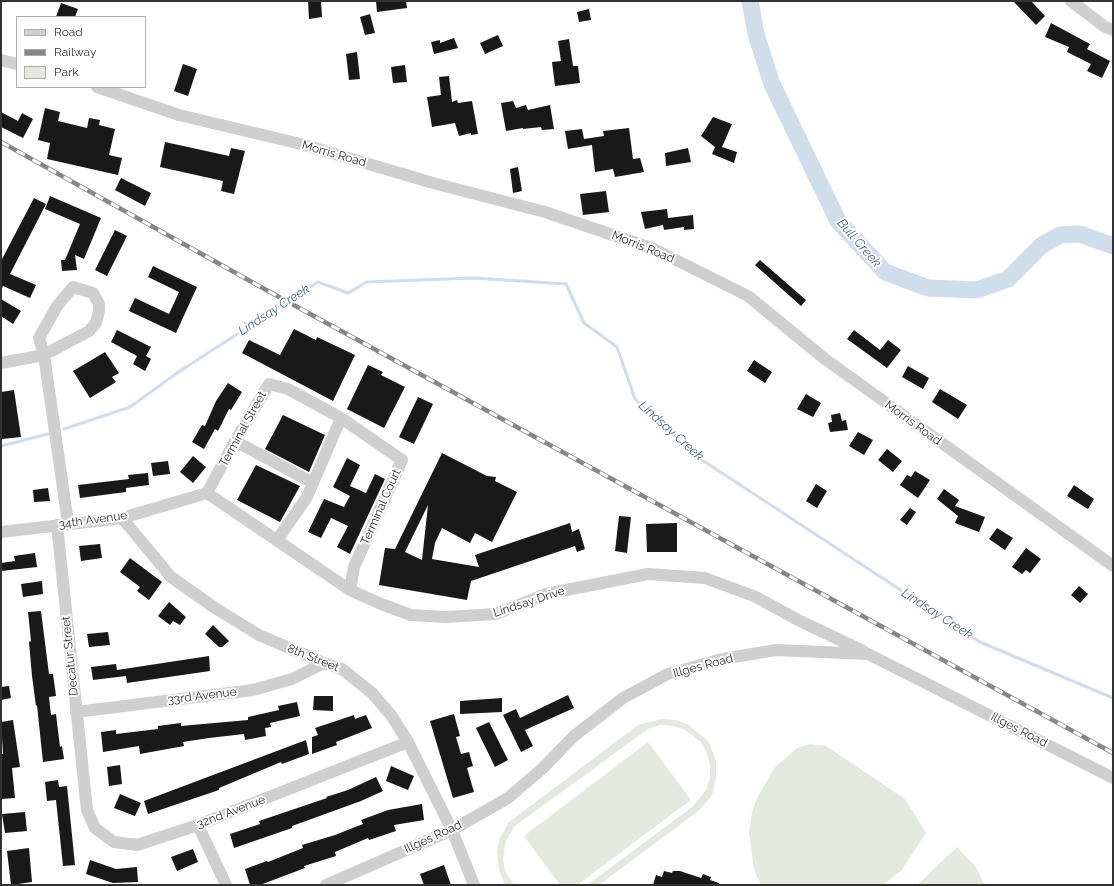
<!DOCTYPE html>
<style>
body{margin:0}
#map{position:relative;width:1114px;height:886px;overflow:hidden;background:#fff;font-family:Raleway,sans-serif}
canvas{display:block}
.frame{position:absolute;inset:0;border:2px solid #323232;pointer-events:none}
.legend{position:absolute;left:16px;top:16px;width:130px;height:72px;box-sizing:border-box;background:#fff;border:1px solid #adadad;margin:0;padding:5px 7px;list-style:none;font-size:12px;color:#323232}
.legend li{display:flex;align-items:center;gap:8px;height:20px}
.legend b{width:20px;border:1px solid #adadad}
</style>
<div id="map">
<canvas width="1114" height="886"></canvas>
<div class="frame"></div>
<ul class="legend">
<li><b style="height:5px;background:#cfcfcf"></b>Road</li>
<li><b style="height:5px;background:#878787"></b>Railway</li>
<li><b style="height:11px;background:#e3e9df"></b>Park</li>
</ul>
</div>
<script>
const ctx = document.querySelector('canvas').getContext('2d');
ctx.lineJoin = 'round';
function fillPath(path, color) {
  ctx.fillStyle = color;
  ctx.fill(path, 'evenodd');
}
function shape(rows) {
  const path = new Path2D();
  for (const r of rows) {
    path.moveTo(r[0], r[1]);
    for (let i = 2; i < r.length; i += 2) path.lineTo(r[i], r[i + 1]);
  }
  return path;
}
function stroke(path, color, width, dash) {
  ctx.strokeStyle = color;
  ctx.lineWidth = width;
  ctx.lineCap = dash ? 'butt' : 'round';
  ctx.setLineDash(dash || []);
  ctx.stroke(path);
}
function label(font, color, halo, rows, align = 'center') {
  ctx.font = font + ' Raleway,sans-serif';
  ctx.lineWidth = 4;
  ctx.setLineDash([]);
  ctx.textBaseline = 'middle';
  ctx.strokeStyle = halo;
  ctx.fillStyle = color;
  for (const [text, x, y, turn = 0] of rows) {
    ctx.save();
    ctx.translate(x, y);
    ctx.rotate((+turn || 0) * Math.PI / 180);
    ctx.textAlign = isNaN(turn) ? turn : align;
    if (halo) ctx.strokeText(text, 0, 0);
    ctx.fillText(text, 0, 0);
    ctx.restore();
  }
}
const green = shape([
 [662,719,676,720,689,725,709,742,716,761,716,779,712,795,705,804,696,813,599,885,587,885,692,807,706,790,710,778,710,766,707,753,701,742,685,730,673,726,660,725,648,729,515,826,506,840,503,859,505,871,514,885,505,885,499,870,497,850,500,838,509,822,638,725],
 [648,742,691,800,577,885,560,885,524,836],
 [810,744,826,746,905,799,926,833,901,871,883,885,761,885,754,870,749,833,752,812,757,798,775,767,797,748],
 [957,847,976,867,985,885,917,885]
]);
const stream = shape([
 [64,429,130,407,177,373,318,282,348,293,367,282,474,278,566,284,584,323,617,347,635,399,696,456,980,642,1113,698],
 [1,446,48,434]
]);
const river = shape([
 [750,1,756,34,772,84,838,221,885,272,928,288,977,290,1008,279,1042,245,1060,235,1080,234,1113,246]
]);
const building = shape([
 [308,1,321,1,322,17,309,19],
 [376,1,406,1,407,8,377,12],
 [1013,1,1031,1,1045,16,1036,25],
 [61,3,78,9,75,17,56,17],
 [589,9,591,20,579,22,577,12],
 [370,14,375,33,365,35,360,17],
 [1051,23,1090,44,1087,49,1110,61,1102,78,1087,71,1091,64,1067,52,1069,47,1045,37],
 [498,35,503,46,485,54,480,43],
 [454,38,458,48,434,54,431,42,440,40,440,43],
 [569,39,573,66,578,66,580,83,555,86,552,62,561,61,558,41],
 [357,52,360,79,349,80,346,54],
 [183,64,197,69,188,96,174,91],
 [405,65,407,82,393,83,391,67],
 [449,76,452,102,457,100,458,103,472,101,478,134,471,135,471,133,459,136,455,123,432,127,427,97,441,95,439,77],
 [513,101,516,108,526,105,528,110,550,105,554,129,542,130,541,127,523,129,523,128,506,131,501,103],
 [45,108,60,112,58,121,87,128,89,118,100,120,99,125,115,129,109,155,122,158,118,175,47,159,50,143,38,140],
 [1,112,18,121,22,113,33,119,23,138,1,127],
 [713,117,732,124,722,147,737,152,734,163,712,154,715,147,701,136],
 [629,128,633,159,640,158,644,172,615,177,613,169,595,172,592,145,568,149,565,131,582,129,584,139,604,136,603,131],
 [165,142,229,156,231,148,245,151,234,194,221,191,223,181,160,167],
 [688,148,691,162,666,166,665,153],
 [518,167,522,191,513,193,510,169],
 [121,178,151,193,145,206,115,190],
 [606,191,609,212,583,215,580,194],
 [50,196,101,218,84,259,75,255,77,270,62,271,61,260,65,260,80,224,45,209],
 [34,198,46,204,10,274,36,285,30,298,3,286,1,290,1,261],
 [667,209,668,218,693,215,694,229,684,230,684,227,664,230,663,225,645,229,641,212],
 [115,230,127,236,107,276,95,270],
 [760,260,806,300,801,306,755,265],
 [153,266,197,287,176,333,129,311,135,298,169,314,179,292,148,277],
 [1,299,21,311,13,324,1,316],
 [294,329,316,340,317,337,355,355,333,401,242,353,249,340,280,355],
 [117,330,151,347,146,356,151,359,145,371,133,364,137,356,111,342],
 [854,330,880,350,888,340,901,350,887,368,847,339],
 [105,352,119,373,112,377,116,382,90,398,73,371],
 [754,360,772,372,765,383,747,371],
 [368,365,383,372,381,375,405,387,384,428,347,409],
 [908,366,929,378,923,389,902,377],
 [228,383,242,392,231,410,229,409,218,431,215,429,204,449,192,442,202,425,205,426,216,401],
 [940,389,967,405,958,419,932,402],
 [14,390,21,437,2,439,1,392],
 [806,394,821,403,813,417,797,409],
 [418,397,433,404,414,444,399,437],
 [840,413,842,421,846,420,848,430,830,432,828,423,832,422,831,415],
 [283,415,325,435,309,472,265,449],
 [858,432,873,440,864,455,849,446],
 [887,449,902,461,893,472,878,460],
 [442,453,487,476,496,477,495,481,517,492,492,542,475,533,470,543,442,528,435,543,432,559,479,567,475,555,570,523,572,532,579,529,585,549,577,552,575,546,471,581,467,600,379,585,385,548,395,549],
 [428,505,422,560,405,552],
 [193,456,206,467,193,483,180,472],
 [347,458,360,465,350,486,366,493,375,474,385,479,350,554,337,547,348,526,331,518,321,538,308,532,324,499,344,507,350,496,333,487],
 [168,461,170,474,153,476,151,463],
 [256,465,300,486,280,522,237,500],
 [915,471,930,480,918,498,900,485,907,475,911,477],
 [148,473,149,485,126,488,126,492,80,498,78,485,129,479,128,475],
 [816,484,827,491,817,508,806,501],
 [1074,485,1094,499,1088,509,1067,496],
 [48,488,50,501,34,502,33,490],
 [944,489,959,500,955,506,985,517,979,532,955,523,958,516,937,499],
 [910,508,916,512,907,525,900,520],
 [619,516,631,517,627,553,615,551],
 [677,523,677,552,647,552,646,524],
 [997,528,1013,538,1005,550,989,539],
 [100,544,102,558,81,561,79,546],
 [1026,548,1041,559,1030,573,1026,570,1022,574,1012,567],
 [35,553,37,567,1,571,1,563,15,561,14,556],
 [130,558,162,582,149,600,137,591,140,587,120,572],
 [42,581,43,594,23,597,21,584],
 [1079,586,1088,594,1080,603,1071,595],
 [169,602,186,617,180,625,173,621,170,625,158,616],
 [41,611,49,674,53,674,56,696,49,697,51,715,56,714,60,747,62,746,64,759,43,762,37,705,36,706,32,676,29,642,31,641,28,612],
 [213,625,229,641,222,647,219,647,205,634],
 [108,632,110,645,89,647,87,634],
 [209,656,210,671,127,683,126,676,93,680,91,667,116,664,117,670],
 [9,686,11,698,1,700,1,687],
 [568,695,574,708,525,730,533,746,521,752,503,715,516,709,520,718],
 [314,696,333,696,333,711,313,710],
 [502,698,502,712,460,714,460,701],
 [297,702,300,716,270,723,271,727,265,728,266,736,245,740,244,734,209,738,183,742,184,746,140,754,139,746,103,752,101,732,116,730,116,734,158,729,158,726,181,723,181,726,248,720,248,717,279,710,278,706],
 [454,714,460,736,456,737,461,754,469,752,473,766,467,768,474,792,453,798,430,721],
 [354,715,355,719,366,715,372,728,336,742,337,745,312,754,312,737,318,735,315,728],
 [13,720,20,767,12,768,15,798,1,799,1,754,3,754,1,722],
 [489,722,508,760,495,767,476,728],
 [306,740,309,754,282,764,281,762,219,788,219,790,148,814,144,801],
 [120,765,122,784,109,786,107,767],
 [391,766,414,776,408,790,386,781],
 [376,777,383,791,361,801,292,826,292,828,234,848,230,834,260,824,259,821,327,798,326,797,348,790],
 [58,780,59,787,67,786,75,865,63,866,56,800,47,801,45,782],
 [120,794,141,803,135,816,114,808],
 [422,804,424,820,394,825,396,831,369,840,368,838,335,852,336,856,304,866,305,868,260,885,250,885,245,869,267,861,268,862,303,848,302,845,335,835,363,824,361,820,388,810],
 [25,812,27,831,5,833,2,814],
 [29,848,32,882,11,885,7,851],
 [193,849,198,862,177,871,171,857],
 [90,860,116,869,137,867,138,882,113,883,86,874],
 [444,865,451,885,424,885,420,874],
 [664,871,672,873,673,871,680,871,701,878,703,874,711,877,710,880,719,883,719,885,653,885,656,875,662,877]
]);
const minor = shape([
 [1071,1,1105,27,1113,30],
 [1,60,17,64],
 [97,87,179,115,301,144,433,183,545,212,654,249,748,296,825,359,1113,566],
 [1,363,44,355,89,331,96,323,99,311,99,304,93,293,73,287,57,306,39,338,44,355,68,523],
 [235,441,313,483],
 [207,493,350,590,381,604,411,615,446,617,496,614,546,594,648,574,705,578,756,597,798,620,863,651],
 [207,493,235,441,269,384,288,389,341,418,402,460,354,567,350,590],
 [122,518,171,577,215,608,259,635,324,663,342,669,372,693,391,715,408,742,452,830,474,885],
 [57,525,87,810,95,828,114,842,137,845,198,825,408,742],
 [1,532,122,518,207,493],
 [277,540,307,497,341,418],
 [76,712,253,690,292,679,324,663],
 [198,825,226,885],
 [326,885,452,830,508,798,543,768,574,736,623,698,668,674,722,659,776,650,868,654,1113,778]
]);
const rail = shape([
 [1,142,259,286,1113,753]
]);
const streetNames = [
 ["Morris Road",334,154,16],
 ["Morris Road",643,247,22],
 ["Morris Road",913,423,36],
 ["Terminal Street",243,429,-61],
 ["Terminal Court",381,507,-66],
 ["34th Avenue",93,520,-8],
 ["Lindsay Drive",529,602,-18],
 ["Decatur Street",70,656,-96],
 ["8th Street",313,658,22],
 ["Illges Road",703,666,-15],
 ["33rd Avenue",202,696,-7],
 ["Illges Road",1019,730,27],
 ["32nd Avenue",231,812,-21],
 ["Illges Road",433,837,-25]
];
const waterNames = [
 ["Bull Creek",859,243,49],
 ["Lindsay Creek",274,310,-33],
 ["Lindsay Creek",671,431,42],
 ["Lindsay Creek",937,614,33]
];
fillPath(green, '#e3e9df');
stroke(stream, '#d0ddea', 3);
stroke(river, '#d0ddea', 17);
fillPath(building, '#191919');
stroke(minor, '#cfcfcf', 12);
stroke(rail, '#878787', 4.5);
stroke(rail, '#fff', 3, [9]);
label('12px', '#323232', '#fff', streetNames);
label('italic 13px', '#48698b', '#fff', waterNames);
</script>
